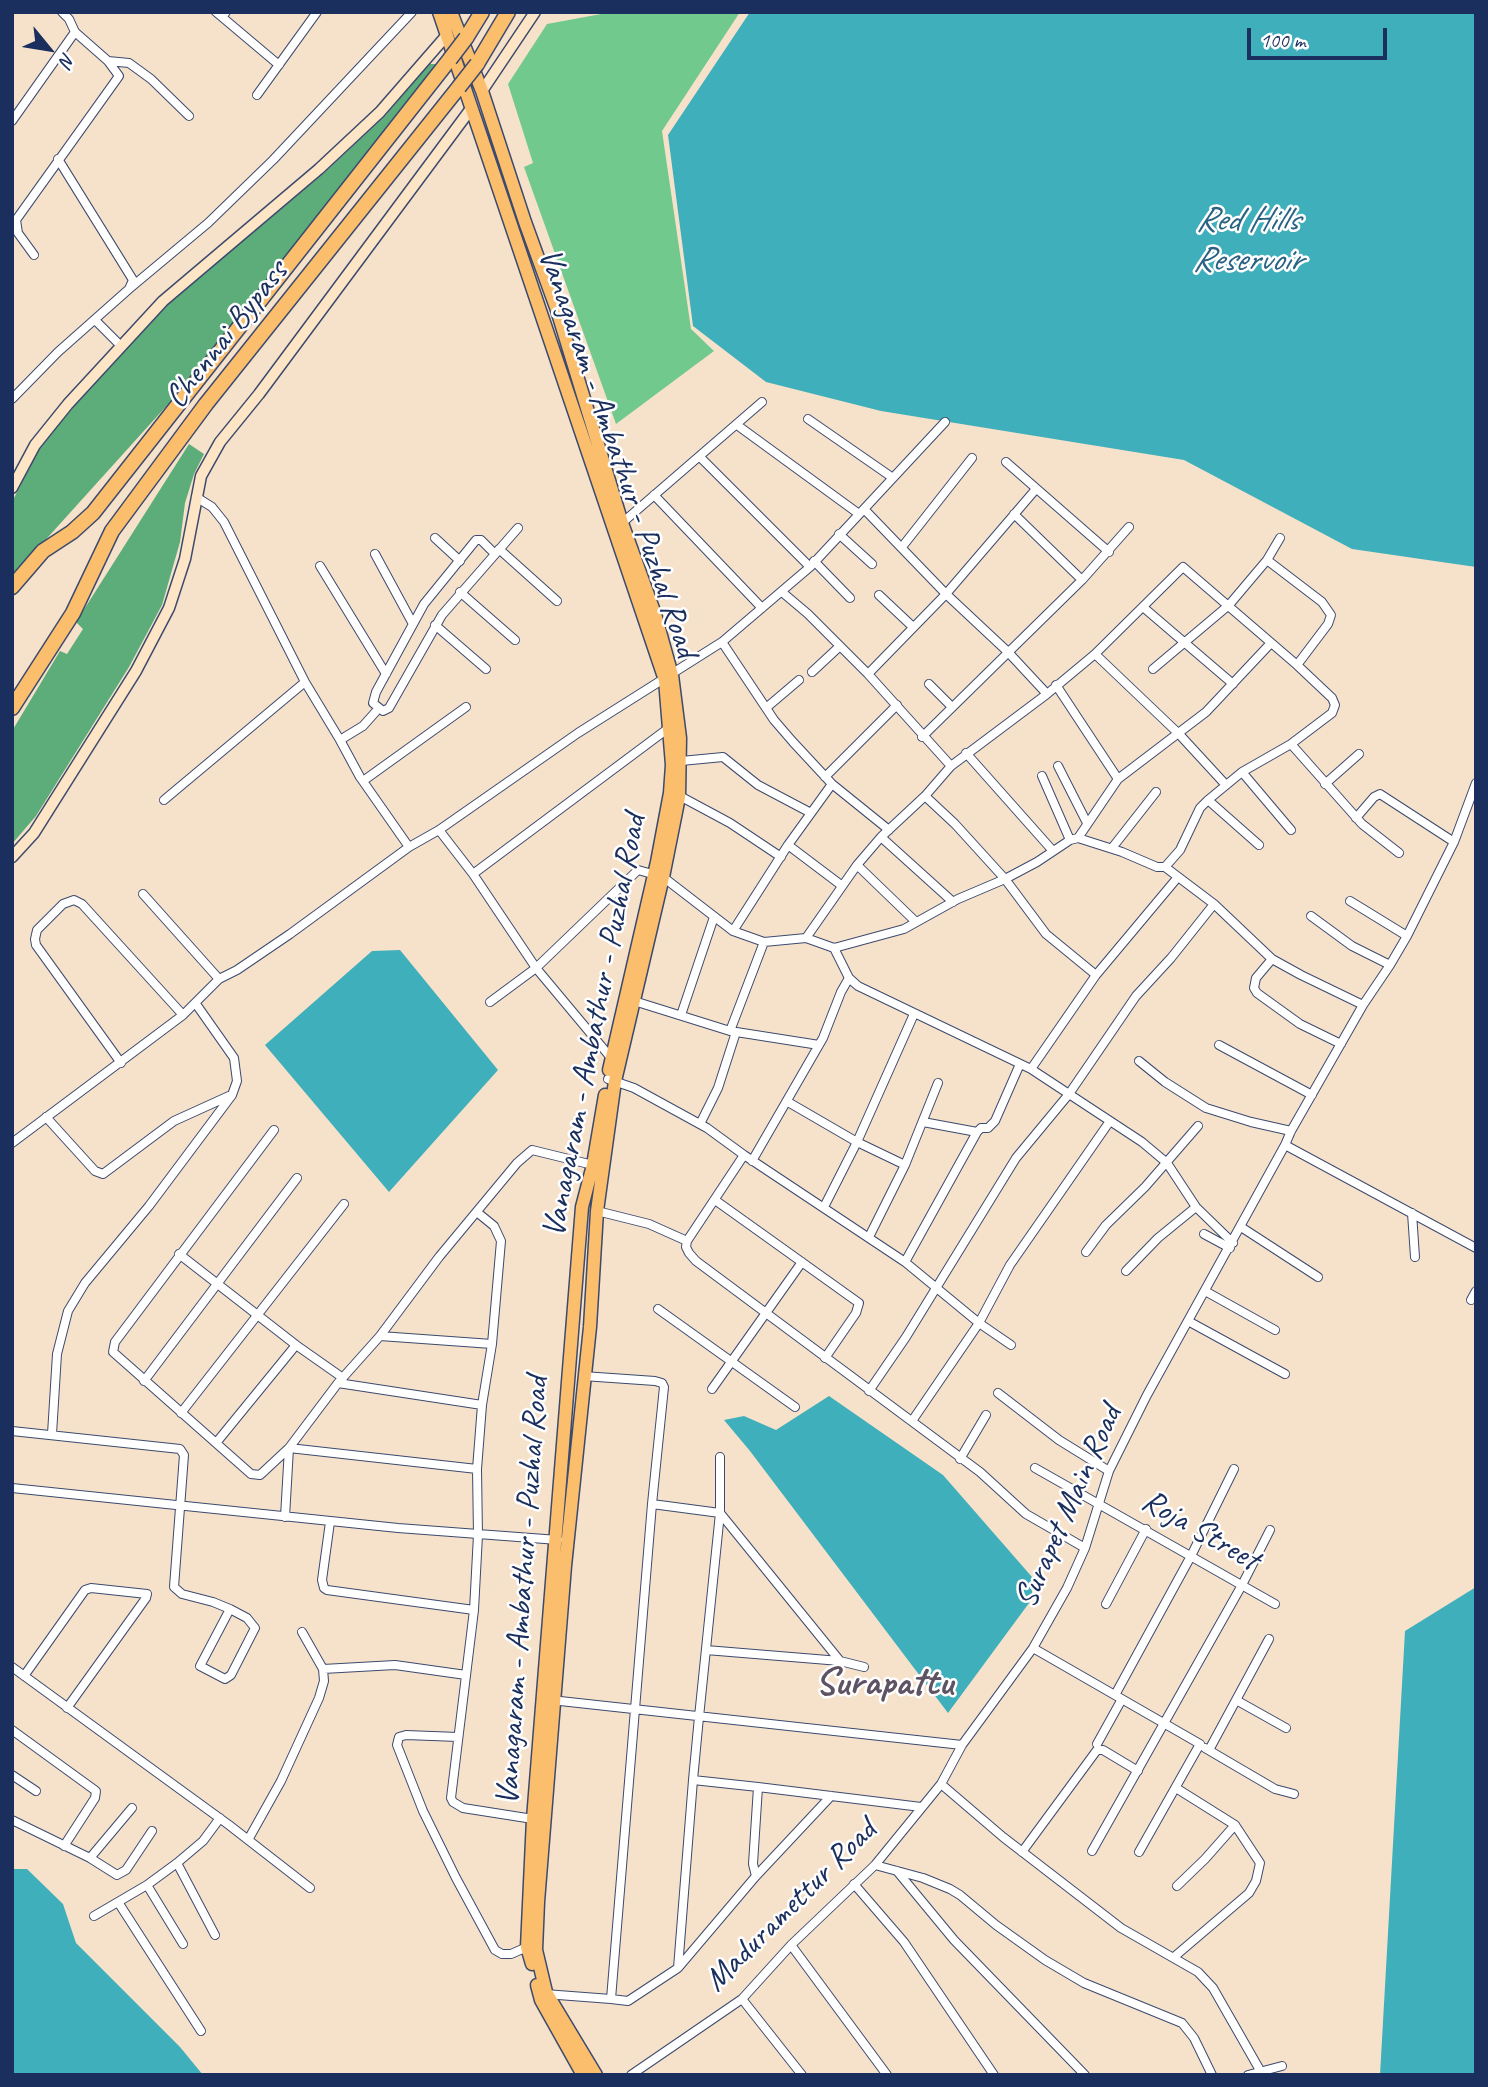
<!DOCTYPE html>
<style>
body{margin:0}
#map{position:relative;width:1488px;height:2087px;overflow:hidden;background:#f6e2ca;font-family:Caveat,sans-serif}
canvas{display:block}
.frame{position:absolute;inset:0;border:14px solid #1b2f5e;pointer-events:none}
.north{position:absolute;left:14px;top:14px;width:70px;height:70px;-webkit-text-stroke:5px #fff;paint-order:stroke;rotate:120deg;font-size:19px;font-weight:700;line-height:28px;text-align:center;color:#1b2f5e}
.north::after{content:'';display:block;margin:auto;width:24px;height:32px;background:#1b2f5e;clip-path:polygon(50% 0,100% 100%,50% 72%,0 100%)}
.scale{position:absolute;left:1247px;top:28px;width:140px;height:32px;box-sizing:border-box;border:4px solid #1b2f5e;border-top:0;padding-left:9px;font-size:21px;line-height:24px;white-space:nowrap;color:#1b2f5e;-webkit-text-stroke:5px #fff;paint-order:stroke}
</style>
<div id="map">
<canvas width="1488" height="2087"></canvas>
<div class="frame"></div>
<div class="north">N</div>
<div class="scale">100 m</div>
</div>
<script>
const ctx = document.querySelector('canvas').getContext('2d');
ctx.lineJoin = 'round';
function fillPath(path, color) {
  ctx.fillStyle = color;
  ctx.fill(path, 'evenodd');
}
function shape(rows) {
  const path = new Path2D();
  for (const r of rows) {
    path.moveTo(r[0], r[1]);
    for (let i = 2; i < r.length; i += 2) path.lineTo(r[i], r[i + 1]);
  }
  return path;
}
function stroke(path, color, width, dash) {
  ctx.strokeStyle = color;
  ctx.lineWidth = width;
  ctx.lineCap = dash ? 'butt' : 'round';
  ctx.setLineDash(dash || []);
  ctx.stroke(path);
}
function label(font, color, halo, rows, align = 'center') {
  ctx.font = font + ' Caveat,sans-serif';
  ctx.lineWidth = 5;
  ctx.setLineDash([]);
  ctx.textBaseline = 'middle';
  ctx.strokeStyle = halo;
  ctx.fillStyle = color;
  for (const [text, x, y, turn = 0] of rows) {
    ctx.save();
    ctx.translate(x, y);
    ctx.rotate((+turn || 0) * Math.PI / 180);
    ctx.textAlign = isNaN(turn) ? turn : align;
    if (halo) ctx.strokeText(text, 0, 0);
    ctx.fillText(text, 0, 0);
    ctx.restore();
  }
}
const green = shape([
 [612,12,740,12,662,131,691,329,714,351,616,424,524,167,533,163,508,84,547,24]
]);
const forest = shape([
 [429,64,437,64,198,371,12,577,12,502,39,448,72,406,167,305,324,173,386,115],
 [189,444,204,454,194,474,185,503,180,542,162,605,129,667,36,816,12,844,12,731,60,651,67,654,83,629,76,622]
]);
const water = shape([
 [750,12,1476,12,1476,567,1352,549,1184,460,881,411,766,382,693,326,668,135],
 [400,950,498,1070,389,1192,265,1045,372,951],
 [829,1396,943,1475,1032,1577,1032,1599,948,1713,750,1451,724,1420,744,1416,776,1430],
 [1476,1587,1476,2075,1380,2075,1405,1631],
 [12,1869,27,1869,63,1904,76,1943,180,2047,203,2075,12,2075]
]);
const street = shape([
 [216,12,222,17,226,12],
 [222,17,279,65],
 [108,61,129,63,151,79,189,116],
 [257,95,317,12],
 [12,121,75,32],
 [34,255,18,233,16,220,119,76,108,61,75,32,69,19,62,12],
 [129,289,208,223,273,160,412,12],
 [95,320,121,346],
 [12,399,58,352,129,289,133,280,58,159],
 [808,419,893,478],
 [737,425,859,514],
 [700,457,810,567],
 [1006,462,1109,552],
 [654,495,762,608],
 [196,497,212,507,224,522,305,682,340,740,360,777,409,847],
 [864,509,946,594,1008,652,1047,694],
 [1014,514,1082,580],
 [622,523,762,402],
 [839,534,872,564],
 [435,538,460,561],
 [902,547,972,458],
 [499,549,557,601],
 [375,554,413,624],
 [495,554,481,540,476,540,424,604,376,692,373,703,383,711,389,708,442,615,518,528],
 [1267,560,1322,602,1331,615,1328,624,1297,665],
 [814,561,850,598],
 [320,566,386,674],
 [460,592,515,640],
 [782,592,808,614,868,674,951,766],
 [879,595,913,627],
 [1143,607,1233,684],
 [435,625,486,669],
 [722,642,774,720,793,742,832,784,889,830],
 [1095,654,1179,734,1225,784],
 [1153,669,1229,605,1267,560,1280,538],
 [812,672,840,646],
 [868,674,946,594,1036,489],
 [929,684,952,707],
 [1056,685,1118,779],
 [766,708,799,680],
 [922,737,1082,580,1129,527],
 [340,740,363,726,379,708],
 [1291,744,1362,824,1399,853],
 [966,753,1053,851],
 [681,761,723,757,758,785,811,813],
 [1058,766,1087,823],
 [1242,772,1291,830],
 [1042,776,1070,840],
 [825,777,897,705],
 [363,781,466,707],
 [1476,783,1454,842,1407,936,1390,965,1363,1005,1291,1131,1285,1145,1476,1248],
 [1325,784,1359,754],
 [676,794,730,823,781,857],
 [925,796,955,824,1005,879,1046,934,1096,975],
 [164,800,305,682],
 [1208,800,1259,845],
 [1356,818,1374,797,1380,794,1454,842],
 [439,830,473,874,536,968,612,1059],
 [881,837,953,902],
 [1078,838,1118,779,1206,712,1270,644],
 [788,845,841,885],
 [1112,848,1156,792],
 [857,865,915,921],
 [1165,867,1214,904,1272,959,1301,975,1363,1005],
 [473,874,670,727],
 [143,894,219,979],
 [1350,901,1407,936],
 [1311,916,1352,946,1390,965],
 [733,931,788,845,832,784],
 [834,948,849,978,858,986,1031,1069,1142,1142,1167,1163,1196,1207,1233,1243],
 [1272,959,1256,978,1254,988,1257,993,1300,1024,1341,1044],
 [634,1001,730,1031,819,1045],
 [490,1002,536,968,638,870,663,877,733,931,764,942,806,938,834,948,904,929,958,899,1005,879,1037,862,1070,840,1078,838,1122,852,1157,867,1165,867,1180,850,1200,808,1208,800,1242,772,1291,744,1332,713,1335,705,1332,698,1297,665,1183,567,1095,654,1047,694,951,766,925,796,881,837,857,865,806,938],
 [681,1015,714,917],
 [730,1031,764,942],
 [1219,1045,1312,1095],
 [1139,1061,1165,1082,1206,1108,1251,1122,1291,1131],
 [121,1063,36,945,35,939,37,930,63,904,74,900,82,904,183,1015],
 [1031,1069,1096,975,1178,877],
 [608,1079,634,1088,707,1128,744,1155,905,1262,979,1323,1011,1345],
 [788,1102,857,1142,905,1165],
 [46,1117,95,1171,103,1174,174,1121,229,1096],
 [923,1122,977,1132,981,1128,988,1128,995,1121,1020,1064],
 [700,1124,718,1088,736,1032],
 [274,1130,115,1342,113,1352,251,1474,260,1475,289,1448,477,1469,478,1535,474,1610,451,1798,453,1802,463,1808,533,1819],
 [12,1143,183,1015,219,979,237,970,290,934,409,847,439,830,578,733,722,642,810,567,945,422],
 [744,1155,687,1241,686,1247,689,1253,696,1261,980,1472,1026,1514,1085,1548],
 [752,1161,823,1038,841,992,849,978],
 [715,1200,859,1303,856,1313,825,1358],
 [824,1207,857,1142,914,1014],
 [597,1211,649,1224,687,1241],
 [1412,1213,1415,1257],
 [1241,1227,1318,1277],
 [1204,1234,1230,1248],
 [869,1237,905,1165,938,1083],
 [1086,1252,1106,1225,1145,1187,1198,1126],
 [179,1254,296,1345,343,1378],
 [905,1262,977,1132],
 [1126,1271,1158,1238,1196,1207],
 [1205,1291,1275,1330],
 [1471,1300,1476,1291],
 [658,1309,795,1407],
 [1188,1321,1285,1374],
 [380,1336,492,1344,501,1241,494,1226,478,1213],
 [583,1376,655,1381,662,1383,664,1387,652,1504,611,1999,628,2001,678,1968],
 [144,1381,297,1178],
 [338,1383,482,1405],
 [712,1389,802,1262],
 [869,1391,906,1337,1016,1158,1069,1094,1136,996,1171,958,1214,904],
 [998,1393,1059,1440,1109,1471],
 [181,1413,344,1204],
 [912,1421,979,1323,1010,1265,1110,1121],
 [12,1431,180,1449,184,1455,174,1587,182,1594,213,1602,230,1609,247,1618,255,1628,231,1675,225,1679,200,1666,230,1609],
 [52,1434,57,1354,68,1311,85,1283,149,1206,232,1095,237,1081,234,1058,196,1004],
 [216,1443,296,1345],
 [960,1459,986,1415],
 [1035,1468,1275,1604],
 [477,1469,482,1405,492,1344],
 [12,1488,398,1528,558,1540],
 [652,1504,720,1513,840,1661],
 [285,1517,289,1448,338,1383,380,1336,439,1257,517,1163,532,1150,593,1165],
 [330,1522,322,1580,324,1588,327,1590,474,1610],
 [1106,1604,1146,1529],
 [1033,1648,1200,1744,1139,1852],
 [706,1650,840,1661,864,1667],
 [12,1667,229,1825,310,1888],
 [323,1669,395,1665,466,1675],
 [24,1676,85,1590,91,1588,147,1594,146,1598,67,1708],
 [1115,1695,1191,1556,1234,1469],
 [551,1700,962,1745],
 [1236,1700,1286,1728],
 [12,1730,96,1791,95,1798,64,1846],
 [458,1737,406,1735,399,1737,397,1745,423,1811,456,1878,495,1950,502,1954,511,1954,527,1947],
 [1097,1744,1122,1699],
 [1205,1748,1275,1789,1294,1794],
 [1209,1750,1269,1639],
 [12,1775,36,1791],
 [693,1780,758,1787,753,1864,756,1876,678,1968,693,1780,699,1717,720,1513,720,1457],
 [941,1784,1003,1837,1121,1928,1198,1972,1213,1988,1261,2072],
 [758,1787,921,1807],
 [12,1820,90,1858,117,1875,126,1870,152,1831],
 [248,1840,281,1781,319,1698,324,1681,323,1669,302,1632],
 [1092,1851,1242,1585,1270,1530],
 [1022,1852,1097,1750,1103,1750,1138,1771],
 [90,1858,132,1808],
 [177,1863,215,1935],
 [875,1865,923,1878,950,1889,960,1895,996,1925,1045,1960,1084,1983,1182,2023,1194,2038,1212,2075],
 [897,1871,954,1940,1085,2075],
 [756,1876,831,1796],
 [854,1884,904,1942,994,2075],
 [147,1885,183,1944],
 [1177,1886,1205,1859,1235,1825],
 [118,1902,201,2031],
 [94,1916,147,1885,177,1863,203,1841,220,1818],
 [791,1945,887,2075],
 [1174,1957,1249,1893,1256,1881,1260,1863,1235,1825,1176,1788],
 [545,1994,611,1999],
 [742,1999,802,2075],
 [631,2075,742,1999,791,1945,875,1865,941,1784,962,1745,1033,1648,1067,1588,1085,1548,1109,1471,1147,1395,1285,1145],
 [1248,2075,1282,2066]
]);
const secondary = shape([
 [482,91,535,12],
 [12,488,35,445,68,404,163,301,319,169,380,112,447,35],
 [12,857,34,833,136,671,169,608,185,559,201,476,220,442,259,394,470,110]
]);
const primary = shape([
 [439,12,665,680,672,765,670,793,657,862,609,1070],
 [451,12,482,91,525,222,557,310,622,523,655,614,672,675,680,738,679,797,663,877,615,1081,597,1211,590,1327,565,1566,538,1902,536,1950,546,1992,596,2075],
 [532,1964,527,1947,533,1819,582,1207,593,1165,605,1095],
 [537,1985,541,2000,583,2075]
]);
const highway = shape([
 [466,38,482,12],
 [477,64,508,12],
 [12,587,43,551,72,532,93,513,450,59],
 [12,708,73,613,112,531,206,404,459,87]
]);
const highwayBridge = shape([
 [450,59,466,38],
 [459,87,477,64]
]);
const streetNames = [
 ["Chennai Bypass",227,335,-52],
 ["Vanagaram - Ambathur - Puzhal Road",617,453,71],
 ["Vanagaram - Ambathur - Puzhal Road",595,1026,-79],
 ["Surapet Main Road",1069,1507,-66],
 ["Roja Street",1200,1531,30],
 ["Vanagaram - Ambathur - Puzhal Road",523,1591,-86],
 ["Maduramettur Road",791,1906,-45]
];
const waterNames = [
 ["Red Hills",1247,221],
 ["Reservoir",1247,261]
];
const districtNames = [
 ["Surapattu",884,1684]
];
fillPath(green, '#71c98e');
fillPath(forest, '#5cad79');
fillPath(water, '#3fafbb');
stroke(street, '#3c4a6e', 10);
stroke(secondary, '#3c4a6e', 13);
stroke(primary, '#3c4a6e', 15);
stroke(highway, '#3c4a6e', 17);
stroke(street, '#fff', 8);
stroke(secondary, '#fde5c5', 10);
stroke(primary, '#fabe6d', 12);
stroke(highway, '#fabe6d', 14);
stroke(highwayBridge, '#3c4a6e', 17, []);
stroke(highwayBridge, '#fabe6d', 14);
label('33px', '#1b2f5e', '#fff', streetNames);
label('italic 35px', '#296283', '#fff', waterNames);
label('bold 40px', '#5e5363', '#fff', districtNames);
</script>
